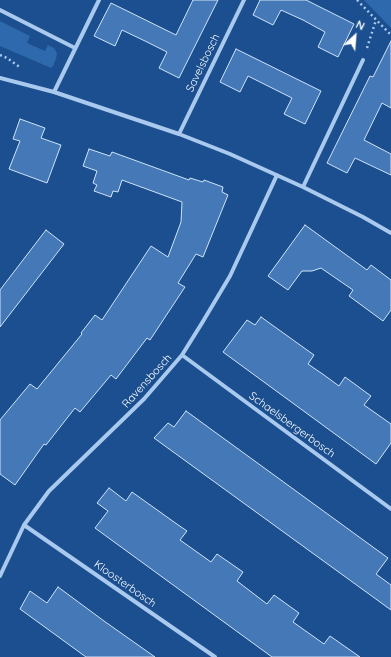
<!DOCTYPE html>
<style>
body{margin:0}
#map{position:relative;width:391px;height:657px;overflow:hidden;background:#1b4f8f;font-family:Quicksand,sans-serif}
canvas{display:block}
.north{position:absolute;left:335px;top:16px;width:40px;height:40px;-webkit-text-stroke:3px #1b4f8f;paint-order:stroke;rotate:26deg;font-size:11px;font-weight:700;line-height:16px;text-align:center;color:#fff}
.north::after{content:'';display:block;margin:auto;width:14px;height:18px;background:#fff;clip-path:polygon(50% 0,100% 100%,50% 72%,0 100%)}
</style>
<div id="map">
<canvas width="391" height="657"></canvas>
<div class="north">N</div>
</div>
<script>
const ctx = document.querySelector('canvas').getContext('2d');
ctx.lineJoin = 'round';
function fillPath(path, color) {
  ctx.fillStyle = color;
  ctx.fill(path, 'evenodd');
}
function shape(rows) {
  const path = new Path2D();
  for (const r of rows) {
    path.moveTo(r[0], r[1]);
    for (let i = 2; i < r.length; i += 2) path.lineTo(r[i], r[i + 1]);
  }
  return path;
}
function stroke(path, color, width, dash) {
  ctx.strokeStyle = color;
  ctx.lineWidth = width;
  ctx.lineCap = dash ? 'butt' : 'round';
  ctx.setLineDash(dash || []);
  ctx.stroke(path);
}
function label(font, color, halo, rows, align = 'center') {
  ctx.font = font + ' Quicksand,sans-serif';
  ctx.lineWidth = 3;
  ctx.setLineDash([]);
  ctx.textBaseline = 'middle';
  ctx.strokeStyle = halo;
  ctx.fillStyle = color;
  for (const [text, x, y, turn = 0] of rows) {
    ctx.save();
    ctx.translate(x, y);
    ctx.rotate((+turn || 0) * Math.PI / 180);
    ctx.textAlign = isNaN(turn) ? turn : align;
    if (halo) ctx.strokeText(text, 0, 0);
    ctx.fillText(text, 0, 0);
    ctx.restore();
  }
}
const green = shape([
 [364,0,391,0,391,28],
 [0,21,30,36,27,43,45,51,48,45,54,48,57,53,56,59,53,66,51,68,0,46]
]);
const building = shape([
 [193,0,218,0,179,78,159,68,167,52,145,41,122,30,115,46,94,36,111,3,176,35,193,0],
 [260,0,306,0,354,24,338,57,318,47,325,32,303,20,281,10,273,25,253,15,260,0],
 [391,41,391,108,382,103,364,140,391,154,391,175,355,158,347,173,327,163,370,76,373,77,391,41],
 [236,49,321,91,305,124,284,114,292,98,248,76,240,92,220,82,236,49],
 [20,119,45,128,41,138,61,145,47,183,9,169,20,141,13,139,20,119],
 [89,149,110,156,112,152,189,180,190,178,203,182,204,180,223,187,222,192,228,195,203,257,196,254,178,283,185,287,150,340,147,338,116,379,111,375,80,412,75,408,46,445,44,444,15,485,0,474,0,420,30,384,37,389,82,334,81,333,95,315,102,320,151,246,168,257,181,222,182,202,122,180,118,192,113,191,111,197,94,191,97,185,93,183,97,171,83,166,89,149],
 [305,225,367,270,371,265,391,280,391,310,383,321,349,296,353,290,321,268,312,271,302,271,288,290,268,276,305,225],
 [46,230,64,244,0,327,0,290,46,230],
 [261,317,314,355,308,364,324,375,339,386,345,377,371,396,364,405,391,424,391,443,376,464,223,352,247,320,255,325,261,317],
 [186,411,388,558,376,574,391,585,391,610,154,438,168,423,174,427,186,411],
 [109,488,126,501,132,492,174,522,187,531,180,540,211,562,217,554,243,572,237,581,267,604,274,595,299,613,293,622,324,644,330,636,360,657,272,657,95,528,108,511,97,503,109,488],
 [58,587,104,621,155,657,86,657,20,609,30,591,47,603,58,587]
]);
const path = shape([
 [357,0,391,35],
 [367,48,376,20],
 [0,55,7,58,21,68]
]);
const minor = shape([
 [0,10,75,48],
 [0,78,54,92,179,134,230,154,303,187,363,217,391,233],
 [54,92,99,0],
 [179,134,244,0],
 [303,187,363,60],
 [182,355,391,509],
 [24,525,215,657],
 [0,576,24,525,49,491,144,399,182,355,202,323,230,276,277,175]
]);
const streetNames = [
 ["Savelsbosch",203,63,-64],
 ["Ravensbosch",147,381,-48],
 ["Schaelsbergerbosch",292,425,36],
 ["Kloosterbosch",125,584,35]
];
fillPath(green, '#2e69ad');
fillPath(building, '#4478b7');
stroke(building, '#cfe3fa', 1);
stroke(path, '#a9c9ee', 2.5, [2, 3]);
stroke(minor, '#a9c9ee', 4);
label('11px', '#fff', '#1b4f8f', streetNames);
</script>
